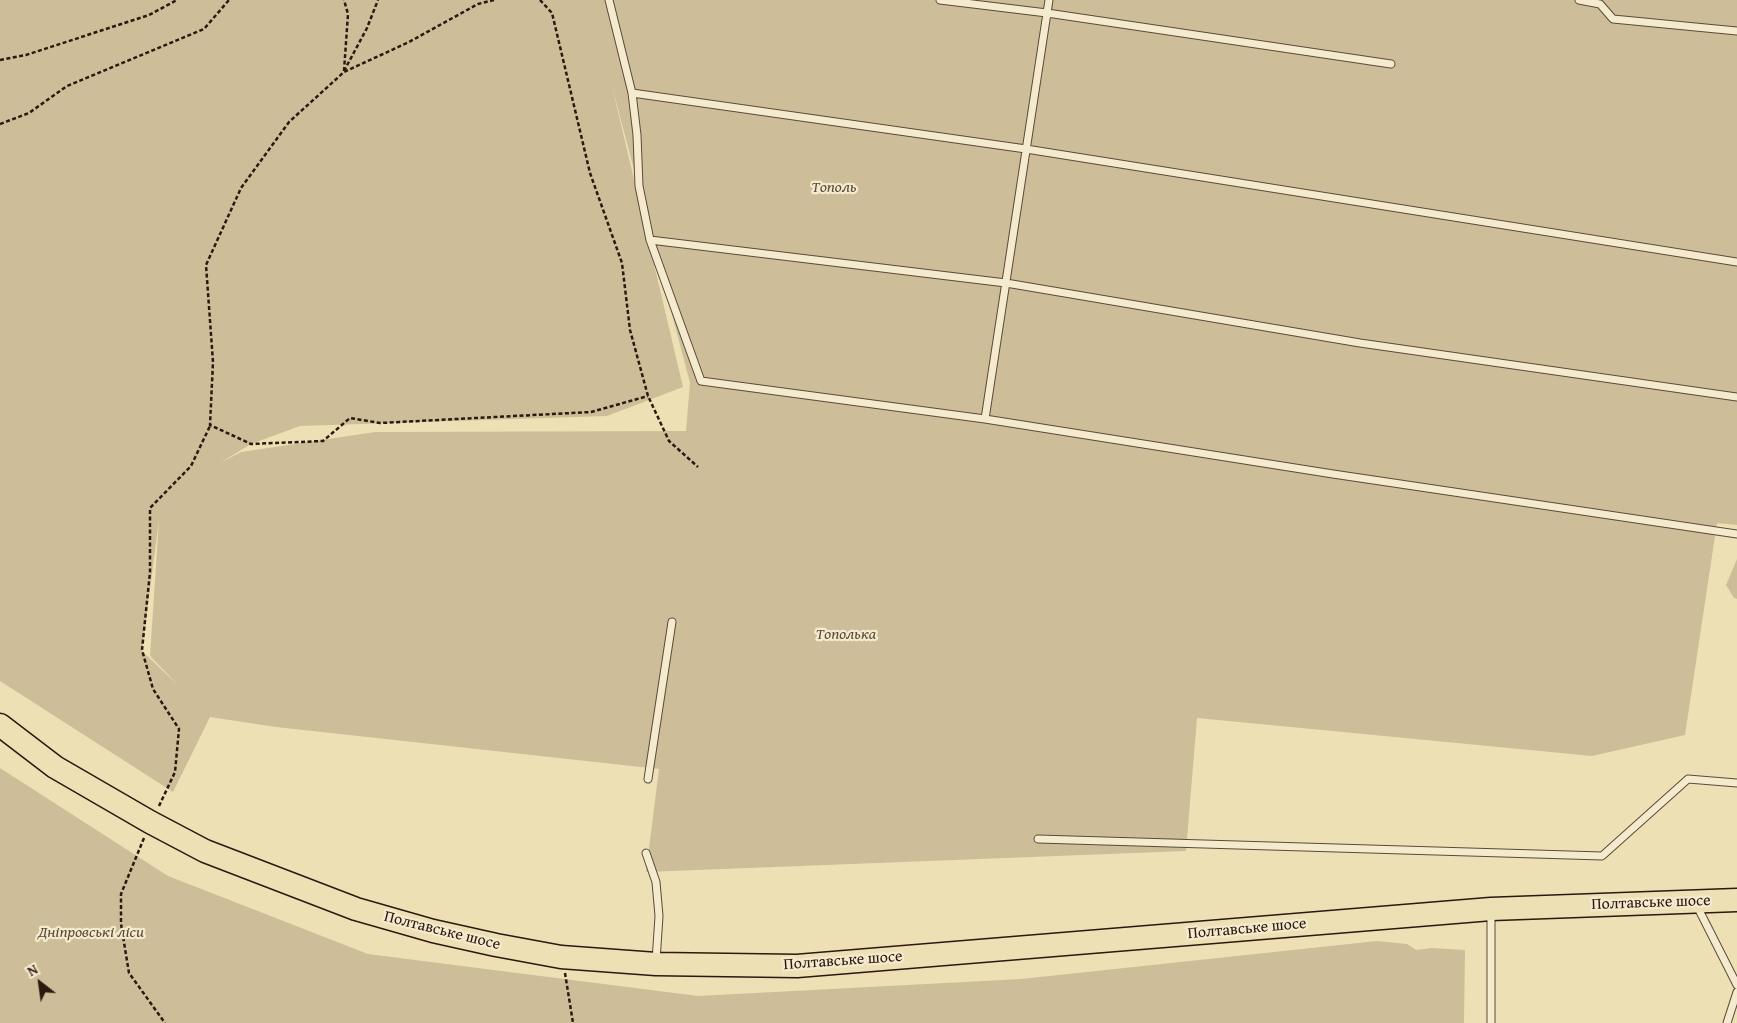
<!DOCTYPE html>
<meta charset="utf-8">
<style>
body{margin:0}
#map{position:relative;width:1737px;height:1023px;overflow:hidden;background:#eee0b5;font-family:"Gentium Book Plus",serif}
canvas{display:block}
.north{position:absolute;left:15px;top:958px;width:50px;height:50px;-webkit-text-stroke:4px #f4ebcf;paint-order:stroke;rotate:330deg;font-size:14px;font-weight:700;line-height:20px;text-align:center;color:#2d170e}
.north::after{content:'';display:block;margin:auto;width:18px;height:22px;background:#2d170e;clip-path:polygon(50% 0,100% 100%,50% 72%,0 100%)}
</style>
<div id="map">
<canvas width="1737" height="1023"></canvas>
<div class="north">N</div>
</div>
<script>
const ctx = document.querySelector('canvas').getContext('2d');
ctx.lineJoin = 'round';
function fillPath(path, color) {
  ctx.fillStyle = color;
  ctx.fill(path, 'evenodd');
}
function shape(rows) {
  const path = new Path2D();
  for (const r of rows) {
    path.moveTo(r[0], r[1]);
    for (let i = 2; i < r.length; i += 2) path.lineTo(r[i], r[i + 1]);
  }
  return path;
}
function stroke(path, color, width, dash) {
  ctx.strokeStyle = color;
  ctx.lineWidth = width;
  ctx.lineCap = dash ? 'butt' : 'round';
  ctx.setLineDash(dash || []);
  ctx.stroke(path);
}
function label(font, color, halo, rows, align = 'center') {
  ctx.font = font + ' "Gentium Book Plus",serif';
  ctx.lineWidth = 4.5;
  ctx.setLineDash([]);
  ctx.textBaseline = 'middle';
  ctx.strokeStyle = halo;
  ctx.fillStyle = color;
  for (const [text, x, y, turn = 0] of rows) {
    ctx.save();
    ctx.translate(x, y);
    ctx.rotate((+turn || 0) * Math.PI / 180);
    ctx.textAlign = isNaN(turn) ? turn : align;
    if (halo) ctx.strokeText(text, 0, 0);
    ctx.fillText(text, 0, 0);
    ctx.restore();
  }
}
const green = shape([
 [0,0,1737,0,1737,525,1717,523,1685,735,1592,756,1197,718,1186,851,646,872,659,769,276,727,210,717,173,792,0,681],
 [612,86,690,383,686,431,375,432,241,452,220,463,251,444,300,426,607,416,683,387],
 [159,520,150,656,179,686,142,651],
 [1737,559,1737,599,1734,598,1726,585],
 [0,768,168,876,368,954,698,996,1021,979,1377,941,1407,944,1416,950,1432,948,1465,950,1464,1023,0,1023]
]);
const path = shape([
 [494,0,478,4,409,42,344,72,289,122,241,188,206,265,213,362,210,425,251,444,323,441,350,418,380,423,591,412,648,396],
 [540,0,552,13,590,173,622,263,630,330,648,396,669,441,698,467],
 [0,60,26,55,149,15,177,0],
 [344,71,367,28,378,0],
 [344,71,348,14,344,0],
 [0,124,29,113,67,86,204,29,229,0],
 [159,806,175,772,179,729,153,689,142,650,150,572,150,508,191,466,210,426],
 [144,838,121,894,121,924,129,973,165,1023],
 [565,973,573,1023]
]);
const lane = shape([
 [609,0,632,93,637,135,639,186,650,240,701,381,985,419,1333,474,1737,534],
 [940,0,1047,13,1391,64],
 [1579,0,1600,4,1613,19,1737,31],
 [632,93,1026,149,1737,262],
 [650,240,1006,283,1360,343,1737,397],
 [985,419,1049,0],
 [648,779,672,622],
 [1038,839,1602,856,1688,779,1737,783],
 [646,853,656,882,659,916,656,961],
 [1697,906,1737,985],
 [1491,912,1491,1023],
 [1727,1023,1737,992]
]);
const primary = shape([
 [0,725,55,767,150,822,205,851,356,909,433,931,496,945,561,957,656,964,797,966,1491,909,1737,900]
]);
const parkNames = [
 ["Тополь",834,188],
 ["Тополька",846,635],
 ["Дніпровські ліси",91,933]
];
const streetNames = [
 ["Полтавське шосе",1651,903,-2],
 ["Полтавське шосе",1247,929,-5],
 ["Полтавське шосе",442,931,14],
 ["Полтавське шосе",843,961,-4]
];
fillPath(green, '#cdbe99');
stroke(lane, '#5d4938', 9);
stroke(primary, '#2d170e', 25);
stroke(path, '#2d170e', 2.5, [4, 2.5]);
stroke(lane, '#f4ebcf', 7);
stroke(primary, '#eee0b5', 22);
label('italic 16px', '#5d4938', '#f4ebcf', parkNames);
label('16px', '#2d170e', '#f4ebcf', streetNames);
</script>
